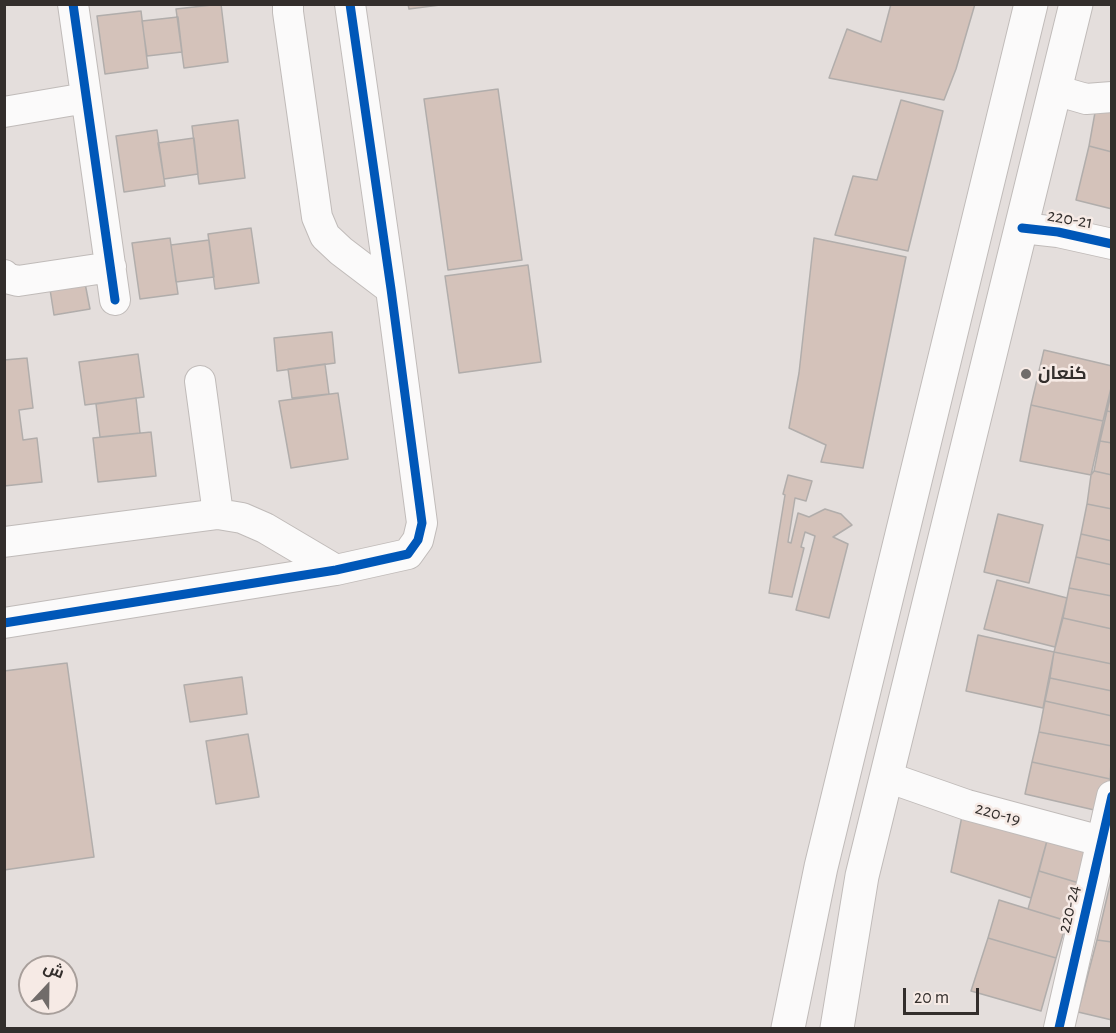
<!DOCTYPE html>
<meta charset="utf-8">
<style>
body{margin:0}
#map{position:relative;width:1116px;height:1033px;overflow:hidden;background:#e4dedc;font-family:"Alegreya Sans",Cairo,sans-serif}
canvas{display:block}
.frame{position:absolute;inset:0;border:6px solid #332e2c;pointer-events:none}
.north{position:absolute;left:18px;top:955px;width:60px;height:60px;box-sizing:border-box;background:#f6eae5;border:2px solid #a89f9b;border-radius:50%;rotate:22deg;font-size:16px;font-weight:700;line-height:24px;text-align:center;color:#332e2c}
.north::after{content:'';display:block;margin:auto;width:21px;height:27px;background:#716c6a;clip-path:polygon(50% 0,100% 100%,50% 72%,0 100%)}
.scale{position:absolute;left:903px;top:988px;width:76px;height:27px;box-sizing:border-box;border:3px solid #332e2c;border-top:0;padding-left:8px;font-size:18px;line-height:21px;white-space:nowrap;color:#332e2c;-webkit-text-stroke:4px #f6eae5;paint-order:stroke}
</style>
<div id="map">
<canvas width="1116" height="1033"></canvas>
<div class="frame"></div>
<div class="north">ش</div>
<div class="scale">20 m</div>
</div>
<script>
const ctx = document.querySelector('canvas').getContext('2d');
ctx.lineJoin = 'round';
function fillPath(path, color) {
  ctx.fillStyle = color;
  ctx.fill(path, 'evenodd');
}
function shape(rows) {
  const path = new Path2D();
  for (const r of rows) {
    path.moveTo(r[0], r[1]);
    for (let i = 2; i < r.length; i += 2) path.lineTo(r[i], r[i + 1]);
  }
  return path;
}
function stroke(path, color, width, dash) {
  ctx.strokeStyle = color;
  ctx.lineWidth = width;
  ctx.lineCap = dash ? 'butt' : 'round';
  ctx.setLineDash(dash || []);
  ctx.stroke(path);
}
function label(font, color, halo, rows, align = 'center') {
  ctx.font = font + ' "Alegreya Sans",Cairo,sans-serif';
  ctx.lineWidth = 5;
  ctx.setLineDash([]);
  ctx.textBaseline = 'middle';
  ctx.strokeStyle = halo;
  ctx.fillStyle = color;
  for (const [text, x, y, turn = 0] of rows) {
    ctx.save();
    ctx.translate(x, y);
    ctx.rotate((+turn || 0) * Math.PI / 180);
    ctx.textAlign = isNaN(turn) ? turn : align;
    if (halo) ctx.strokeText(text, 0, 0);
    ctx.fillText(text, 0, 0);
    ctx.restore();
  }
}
const building = shape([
 [221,4,228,62,184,68,176,9,221,4],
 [408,4,440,4,440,5,409,9,408,4],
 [891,4,975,4,956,69,944,100,829,78,847,29,881,42,891,4],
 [141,11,148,68,105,74,97,16,141,11],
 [178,17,182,52,147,56,142,21,178,17],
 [498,89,522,260,448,270,424,99,498,89],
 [901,100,943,111,908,251,835,235,853,176,877,180,901,100],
 [1096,107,1112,107,1112,152,1089,146,1096,107],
 [238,120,245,178,199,184,192,126,238,120],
 [157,130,165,186,124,192,116,136,157,130],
 [194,138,198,174,164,179,158,143,194,138],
 [1089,146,1112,152,1112,209,1076,200,1089,146],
 [251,228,259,283,215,289,208,234,251,228],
 [170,238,178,294,140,299,132,243,170,238],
 [814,238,906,257,863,468,821,462,826,445,789,428,799,373,814,238],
 [209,240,214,277,176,282,171,245,209,240],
 [528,265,541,362,459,373,445,276,528,265],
 [84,278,90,309,54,315,49,283,84,278],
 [332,332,335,363,277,371,274,338,332,332],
 [1044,350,1112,366,1112,384,1103,421,1031,405,1044,350],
 [138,354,144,397,85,405,79,362,138,354],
 [27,358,33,408,19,410,23,440,37,438,42,482,4,486,4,360,27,358],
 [325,364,329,394,292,398,288,369,325,364],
 [1112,390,1112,412,1107,411,1112,390],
 [338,393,348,459,291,468,279,401,338,393],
 [136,398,140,433,100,437,96,404,136,398],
 [1031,405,1103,421,1091,475,1020,461,1031,405],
 [1107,411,1112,412,1112,443,1100,441,1107,411],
 [151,432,156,476,98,482,93,438,151,432],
 [1100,441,1112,443,1112,475,1094,471,1100,441],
 [1094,471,1112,475,1112,509,1087,504,1091,475,1094,471],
 [788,475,812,481,806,501,795,498,788,542,791,543,798,513,809,517,825,509,841,514,852,525,833,537,848,544,829,618,796,610,815,536,805,532,801,547,804,548,792,597,769,593,785,495,783,494,788,475],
 [1087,504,1112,509,1112,541,1081,534,1087,504],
 [998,514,1043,525,1029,583,984,572,998,514],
 [1081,534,1112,541,1112,565,1076,557,1081,534],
 [1076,557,1112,565,1112,596,1069,588,1076,557],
 [997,580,1067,598,1055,647,984,629,997,580],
 [1069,588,1112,596,1112,629,1063,618,1069,588],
 [1063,618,1112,629,1112,664,1054,652,1063,618],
 [978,635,1054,652,1043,708,966,691,978,635],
 [1054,652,1112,664,1112,691,1050,678,1054,652],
 [67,663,94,857,4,870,4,671,67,663],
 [242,677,247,714,190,722,184,685,242,677],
 [1050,678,1112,691,1112,716,1045,701,1050,678],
 [1045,701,1112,716,1112,746,1039,732,1045,701],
 [1039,732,1112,746,1110,779,1032,762,1039,732],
 [248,734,259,797,216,804,206,741,248,734],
 [1032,762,1110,779,1103,812,1025,794,1032,762],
 [962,816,1048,837,1031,898,951,872,962,816],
 [1048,837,1086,848,1079,883,1039,871,1048,837],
 [1039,871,1079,883,1067,921,1028,909,1039,871],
 [1112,876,1112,942,1097,940,1112,876],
 [999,900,1067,921,1056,958,988,938,999,900],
 [988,938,1056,958,1041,1011,971,991,988,938],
 [1097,940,1112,942,1112,1020,1078,1012,1097,940]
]);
const minor = shape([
 [73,4,115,300],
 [288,4,288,12,317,217,325,236,341,251,391,289],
 [1055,90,1086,99,1112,97],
 [4,112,86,98],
 [1022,228,1058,232,1112,244],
 [4,275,6,278,18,281,111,267],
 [200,381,218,514],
 [4,542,218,514,242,518,265,528,336,570],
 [4,623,336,570,408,554,418,540,422,523,391,289,350,4],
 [887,777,967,805,1112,844],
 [1059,1028,1112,796]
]);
const highway = shape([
 [788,1028,821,867,1031,4],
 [837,1028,862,876,1076,4]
]);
const cycleway = shape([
 [73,4,115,300],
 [1022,228,1058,232,1112,244],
 [4,623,336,570,408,554,418,540,422,523,391,289,350,4],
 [1059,1028,1112,796]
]);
const markers = [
 [1026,374,6,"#716c6a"]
];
const streetNames = [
 ["220-21",1070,219,10],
 ["220-19",998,814,16],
 ["220-24",1069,909,-77]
];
const poiNames = [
 ["كنعان",1038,374]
];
fillPath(building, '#d4c2ba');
stroke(building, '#b1adab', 1.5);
stroke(minor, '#c0bbb9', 32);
stroke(highway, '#c0bbb9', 35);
stroke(minor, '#fbfafa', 30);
stroke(highway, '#fbfafa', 33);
stroke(cycleway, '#0057b8', 9);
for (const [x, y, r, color] of markers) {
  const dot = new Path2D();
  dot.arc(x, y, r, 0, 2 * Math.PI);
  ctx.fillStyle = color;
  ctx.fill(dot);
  stroke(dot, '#f6eae5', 2);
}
label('18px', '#332e2c', '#f6eae5', streetNames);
label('bold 18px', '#332e2c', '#f6eae5', poiNames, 'left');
</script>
